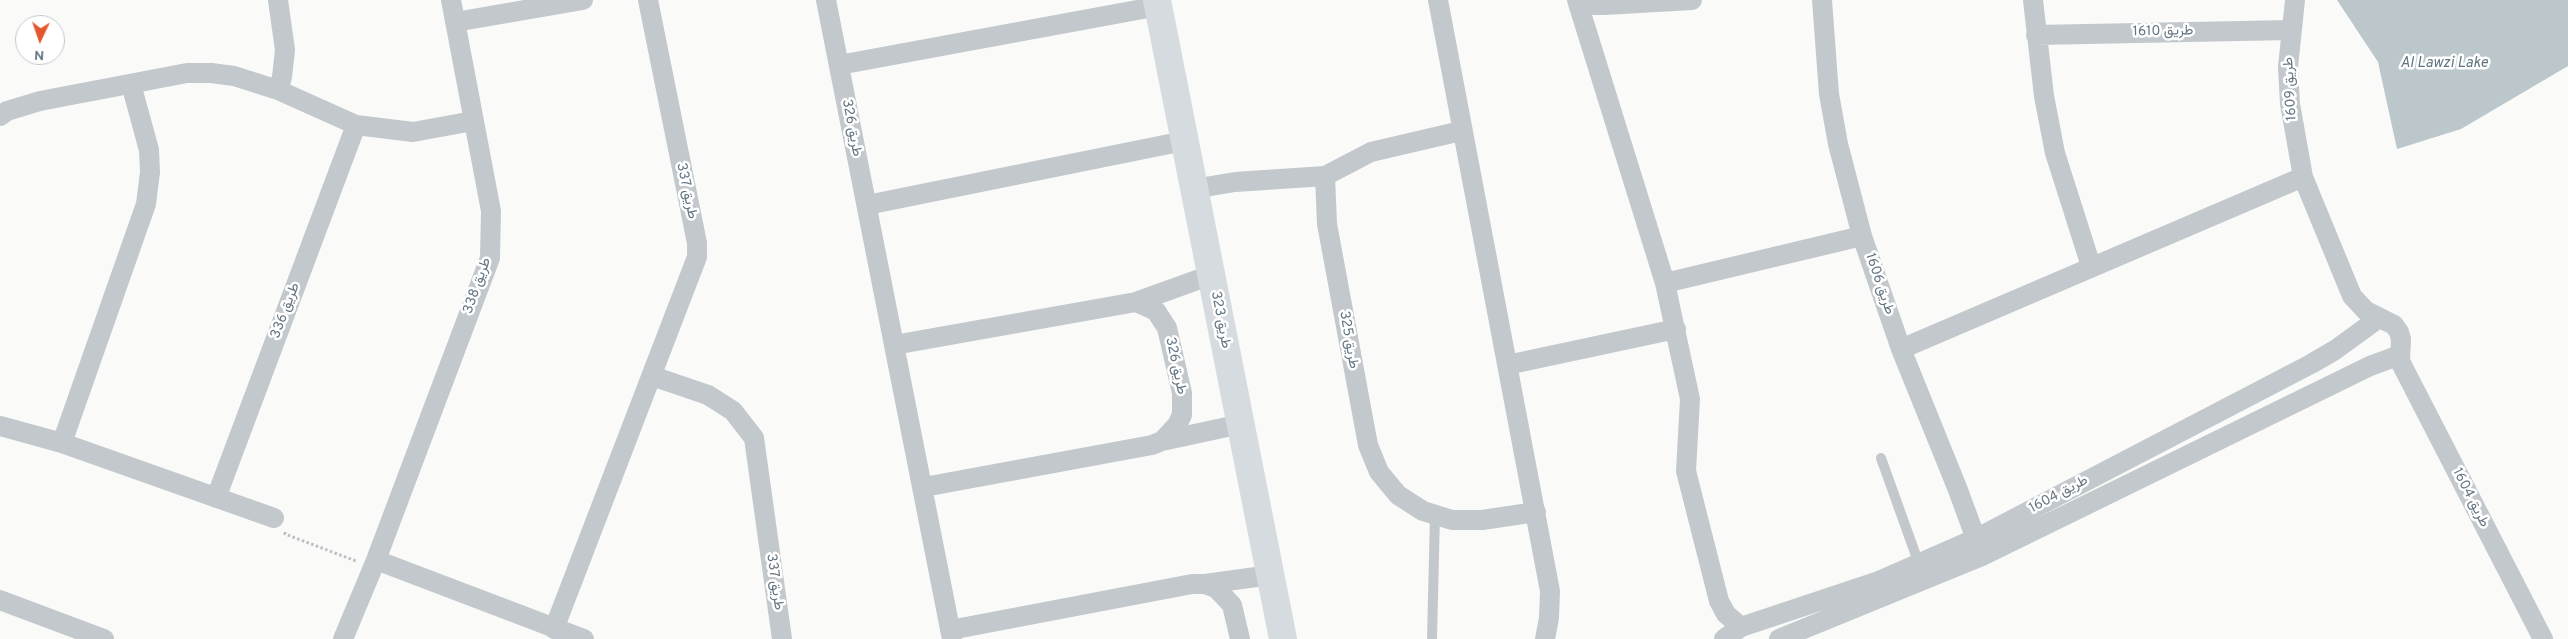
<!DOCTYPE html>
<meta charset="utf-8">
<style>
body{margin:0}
#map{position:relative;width:2568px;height:639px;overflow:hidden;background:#fafaf8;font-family:Overpass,sans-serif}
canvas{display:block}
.north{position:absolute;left:15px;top:15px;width:50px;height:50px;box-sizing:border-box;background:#fff;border:1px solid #c1c8cd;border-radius:50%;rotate:183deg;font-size:14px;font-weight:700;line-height:20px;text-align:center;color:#657683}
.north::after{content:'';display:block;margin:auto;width:18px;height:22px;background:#e4572e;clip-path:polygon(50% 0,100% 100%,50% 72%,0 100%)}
</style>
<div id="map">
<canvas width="2568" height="639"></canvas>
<div class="north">N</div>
</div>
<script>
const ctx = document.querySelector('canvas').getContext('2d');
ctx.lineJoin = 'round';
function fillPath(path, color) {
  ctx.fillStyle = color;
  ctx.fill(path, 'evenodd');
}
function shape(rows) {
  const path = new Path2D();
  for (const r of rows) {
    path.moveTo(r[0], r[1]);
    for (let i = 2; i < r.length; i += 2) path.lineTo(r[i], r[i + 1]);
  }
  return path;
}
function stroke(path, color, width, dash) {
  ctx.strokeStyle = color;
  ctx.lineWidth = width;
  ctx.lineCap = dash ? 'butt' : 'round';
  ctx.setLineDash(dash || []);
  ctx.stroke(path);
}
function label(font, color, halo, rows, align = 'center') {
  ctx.font = font + ' Overpass,Vazirmatn,sans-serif';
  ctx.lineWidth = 5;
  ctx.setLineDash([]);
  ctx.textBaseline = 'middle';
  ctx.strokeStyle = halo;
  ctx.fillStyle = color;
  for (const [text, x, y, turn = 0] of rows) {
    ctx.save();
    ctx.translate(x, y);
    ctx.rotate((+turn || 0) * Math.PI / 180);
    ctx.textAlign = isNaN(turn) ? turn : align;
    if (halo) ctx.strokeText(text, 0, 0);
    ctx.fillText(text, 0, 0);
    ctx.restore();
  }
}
const water = shape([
 [2337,0,2568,0,2568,66,2461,129,2397,149,2378,62]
]);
const path = shape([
 [285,532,285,534,356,561]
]);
const lane = shape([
 [1881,458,1919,564],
 [1432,639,1435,515]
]);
const street = shape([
 [278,0,285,50,282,77,278,90],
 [826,0,952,639],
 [1438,0,1550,591,1549,618,1545,639],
 [1577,0,1665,283,1690,399,1686,471,1719,601,1726,614,1741,627],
 [1577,0,1591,5,1604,5,1692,0],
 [1822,0,1829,94,1838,144,1862,236,1901,349,1958,490,1980,550],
 [2033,0,2044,96,2055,153,2091,266],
 [2295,0,2288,67,2290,104,2303,177,2352,296,2366,311,2394,325,2399,332,2401,339,2400,361,2404,369,2543,639],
 [455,22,583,0],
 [2036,35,2291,30],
 [839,65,1159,6],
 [0,116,7,111,40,101,187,73,211,73,234,76,278,90,356,125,413,132,473,121],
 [1461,131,1371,152,1325,176,1327,224,1368,445,1379,472,1398,495,1423,511,1452,520,1482,520,1536,512],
 [1193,189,1235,182,1325,176],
 [867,205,1184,141],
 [1665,283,1862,236],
 [1136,302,1211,275],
 [894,345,1136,302,1156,311,1167,328,1182,393,1182,415,1177,425,1162,441,1152,445,924,487],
 [1901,349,2303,177],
 [1507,365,1676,329],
 [652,376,708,395,733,411,754,438,782,639],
 [0,426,62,443,274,518],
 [1162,441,1241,424],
 [62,443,146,204,150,172,149,150,131,84],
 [216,498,356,125],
 [376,560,584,639],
 [1205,584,1271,575],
 [0,600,104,639],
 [554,629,697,257,697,243,648,0],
 [950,630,1192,584,1205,584,1216,588,1232,605,1240,639],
 [343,639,376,560,490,258,491,211,451,0],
 [1724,639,1741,627,1879,581,1975,539,2311,364,2335,350,2379,318],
 [1779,639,1982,556,2370,366,2400,355]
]);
const secondary = shape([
 [1157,0,1283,639]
]);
const streetNames = [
 ["طريق 1610",2163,32,-1],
 ["طريق 1609",2291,89,-93],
 ["طريق 326",851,128,79],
 ["طريق 337",686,191,78],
 ["طريق 1606",1879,284,71],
 ["طريق 338",478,286,-71],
 ["طريق 336",286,311,-69],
 ["طريق 323",1220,320,79],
 ["طريق 325",1348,340,80],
 ["طريق 326",1175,366,78],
 ["طريق 1604",2059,495,-28],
 ["طريق 1604",2470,498,63],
 ["طريق 337",774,582,82]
];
const waterNames = [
 ["Al Lawzi Lake",2444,64]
];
fillPath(water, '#bbc7cb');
stroke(path, '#bbbfc2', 3, [2.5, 2.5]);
stroke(lane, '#c3c8cc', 10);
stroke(street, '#c3c8cc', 20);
stroke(secondary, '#d6dbdf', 28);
label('14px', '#657683', '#fff', streetNames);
label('italic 15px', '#60757c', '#fff', waterNames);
</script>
